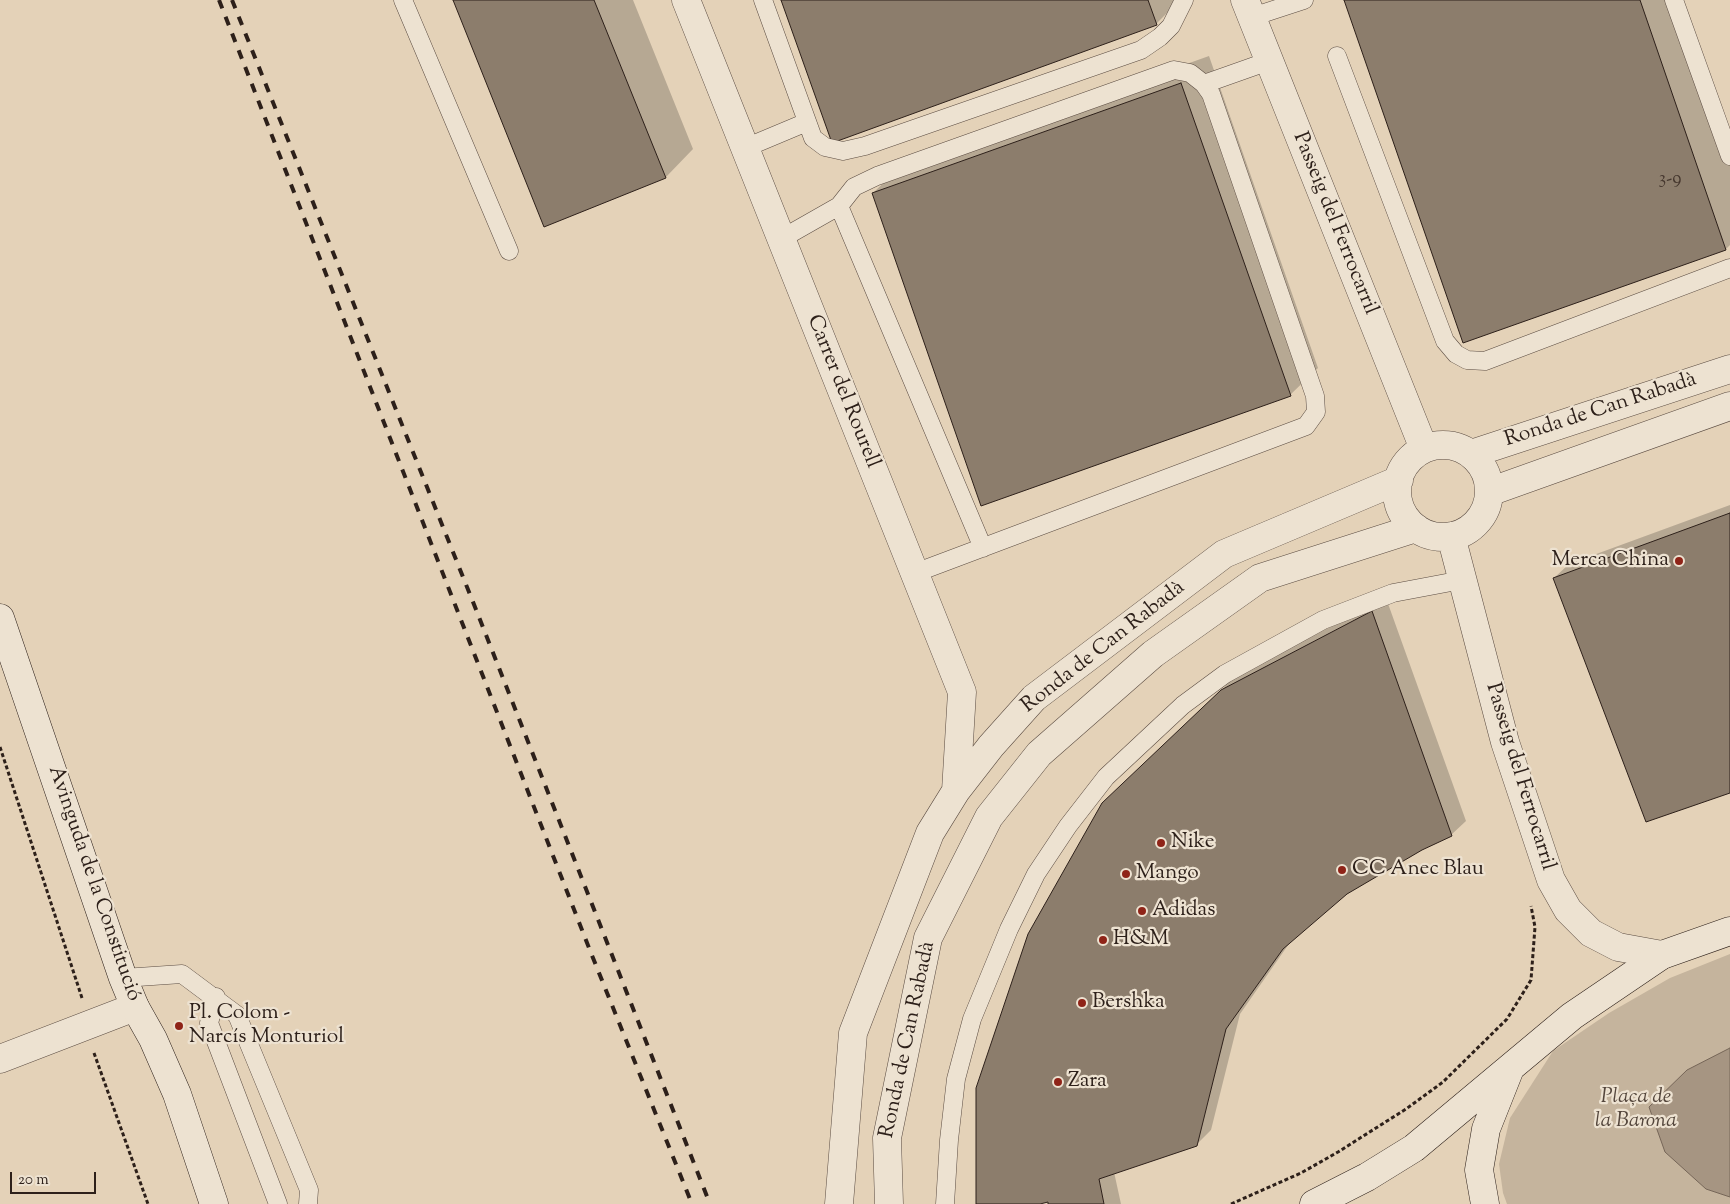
<!DOCTYPE html>
<meta charset="utf-8">
<style>
body{margin:0}
#map{position:relative;width:1730px;height:1204px;overflow:hidden;background:#e4d2b8;font-family:"Sorts Mill Goudy",serif}
canvas{display:block}
.scale{position:absolute;left:10px;top:1172px;width:86px;height:22px;box-sizing:border-box;border:2px solid #2d201a;border-top:0;padding-left:6px;font-size:15px;line-height:18px;white-space:nowrap;color:#2d201a;-webkit-text-stroke:4px #ede2d1;paint-order:stroke}
</style>
<div id="map">
<canvas width="1730" height="1204"></canvas>
<div class="scale">20 m</div>
</div>
<script>
const ctx = document.querySelector('canvas').getContext('2d');
ctx.lineJoin = 'round';
function fillPath(path, color) {
  ctx.fillStyle = color;
  ctx.fill(path, 'evenodd');
}
function shape(rows) {
  const path = new Path2D();
  for (const r of rows) {
    if (r.length === 3) {
      path.moveTo(r[0] + r[2], r[1]);
      path.arc(r[0], r[1], r[2], 0, 2 * Math.PI);
      continue;
    }
    path.moveTo(r[0], r[1]);
    for (let i = 2; i < r.length; i += 2) path.lineTo(r[i], r[i + 1]);
  }
  return path;
}
function stroke(path, color, width, dash) {
  ctx.strokeStyle = color;
  ctx.lineWidth = width;
  ctx.lineCap = dash ? 'butt' : 'round';
  ctx.setLineDash(dash || []);
  ctx.stroke(path);
}
function label(font, color, halo, rows, align = 'center') {
  ctx.font = font + ' "Sorts Mill Goudy",serif';
  ctx.lineWidth = 4.5;
  ctx.setLineDash([]);
  ctx.textBaseline = 'middle';
  ctx.strokeStyle = halo;
  ctx.fillStyle = color;
  for (const [text, x, y, turn = 0] of rows) {
    ctx.save();
    ctx.translate(x, y);
    ctx.rotate((+turn || 0) * Math.PI / 180);
    ctx.textAlign = isNaN(turn) ? turn : align;
    if (halo) ctx.strokeText(text, 0, 0);
    ctx.fillText(text, 0, 0);
    ctx.restore();
  }
}
const green = shape([
 [1730,954,1730,1204,1507,1204,1503,1193,1499,1164,1510,1118,1553,1051,1609,1013,1670,978]
]);
const water = shape([
 [1730,1048,1730,1197,1706,1189,1665,1152,1649,1107,1687,1070,1730,1048]
]);
const shadow = shape([
 [454,0,633,0,693,149,666,177,545,225],
 [782,0,1180,0,1156,24],
 [1345,0,1677,0,1730,154,1730,245,1726,249,1464,341],
 [1209,56,1318,368,1290,395,873,193,901,166],
 [1730,505,1730,792,1554,578,1569,564],
 [1386,598,1466,821,1451,835,1422,848,1346,893,1293,938,1240,1014,1211,1130,1196,1145,1114,1172,1121,1204,1049,1204,1048,1200,1036,1204,977,1204,1118,789,1236,676]
]);
const building = shape([
 [453,0,594,0,666,178,544,227,453,0],
 [781,0,1148,0,1157,25,832,143,781,0],
 [1344,0,1640,0,1726,250,1463,343,1344,0],
 [1181,83,1291,396,981,506,872,193,1181,83],
 [1730,513,1730,793,1646,822,1553,578,1730,513],
 [1372,611,1452,836,1422,850,1347,894,1283,949,1226,1029,1197,1146,1099,1179,1104,1204,1048,1204,1048,1202,1040,1204,976,1204,976,1088,1028,934,1102,803,1221,690,1372,611]
]);
const path = shape([
 [0,747,82,998],
 [94,1053,148,1204],
 [1231,1204,1301,1173,1338,1152,1406,1109,1443,1082,1507,1019,1531,980,1535,927,1531,906]
]);
const lane = shape([
 [403,0,509,251],
 [763,0,813,138,825,147,843,151,865,146,1141,50,1160,37,1171,26,1184,0],
 [1674,0,1730,156],
 [1252,17,1304,0],
 [1337,56,1445,341,1456,354,1467,360,1485,361,1730,268],
 [1204,84,1269,61],
 [745,148,807,122],
 [839,206,983,548],
 [781,239,839,206,854,187,877,176,1174,70,1190,73,1204,84,1211,94,1315,396,1316,412,1306,426,915,573],
 [123,978,182,974,237,1015,309,1190,308,1204],
 [216,997,209,1023,278,1204],
 [945,1204,949,1140,956,1079,972,1019,1009,929,1036,874,1068,826,1106,777,1183,705,1225,674,1323,620,1393,593,1462,580]
]);
const street = shape([
 [686,0,962,692,956,791],
 [1245,0,1424,449],
 [1443,491,46],
 [1471,454,1730,369],
 [1489,492,1730,406],
 [1451,536,1505,742,1551,880,1568,910,1591,933,1618,947,1662,955],
 [0,1059,135,1007],
 [839,1204,853,1033,930,833,956,791,991,746,1034,698,1224,554,1399,480],
 [889,1204,887,1138,928,938,989,817,1039,754,1153,654,1260,578,1416,528]
]);
const secondary = shape([
 [0,618,123,978,135,1007,153,1039,177,1094,214,1204],
 [1314,1204,1367,1177,1414,1148,1572,1016,1662,955,1730,931],
 [1485,1204,1479,1170,1486,1129,1509,1071]
]);
const rail = shape([
 [219,0,591,953,692,1204],
 [232,0,475,607,710,1204]
]);
const markers = [
 [1679,561,5,"#8f2418"],
 [1161,843,5,"#8f2418"],
 [1342,870,5,"#8f2418"],
 [1126,874,5,"#8f2418"],
 [1142,911,5,"#8f2418"],
 [1103,940,5,"#8f2418"],
 [1082,1003,5,"#8f2418"],
 [179,1026,5,"#8f2418"],
 [1058,1082,5,"#8f2418"]
];
const numberNames = [
 ["3-9",1670,180]
];
const streetNames = [
 ["Passeig del Ferrocarril",1334,224,68],
 ["Carrer del Rourell",842,392,68],
 ["Ronda de Can Rabadà",1601,411,-18],
 ["Ronda de Can Rabadà",1104,648,-38],
 ["Passeig del Ferrocarril",1519,777,73],
 ["Avinguda de la Constitució",93,884,71],
 ["Ronda de Can Rabadà",909,1040,-78]
];
const poiNames = [
 ["Merca China",1669,561,"right"],
 ["Nike",1171,843],
 ["CC Anec Blau",1352,870],
 ["Mango",1136,874],
 ["Adidas",1152,911],
 ["H&M",1113,940],
 ["Bershka",1092,1003],
 ["Pl. Colom -",189,1014],
 ["Narcís Monturiol",189,1038],
 ["Zara",1068,1082]
];
const parkNames = [
 ["Plaça de",1636,1098],
 ["la Barona",1636,1122]
];
fillPath(green, '#c5b49d');
fillPath(water, '#a69582');
stroke(water, '#766658', 1);
fillPath(shadow, '#0003');
fillPath(building, '#8c7d6c');
stroke(building, '#2d201a', 1);
stroke(lane, '#5b4c42', 19);
stroke(street, '#5b4c42', 29);
stroke(secondary, '#2d201a', 29);
stroke(path, '#2d201a', 3, [4, 2.5]);
stroke(lane, '#ede2d1', 18);
stroke(street, '#ede2d1', 28);
stroke(secondary, '#ede2d1', 28);
stroke(rail, '#2d201a', 4, [9, 9]);
for (const [x, y, r, color] of markers) {
  const dot = new Path2D();
  dot.arc(x, y, r, 0, 2 * Math.PI);
  ctx.fillStyle = color;
  ctx.fill(dot);
  stroke(dot, '#ede2d1', 2);
}
label('19px', '#45372e', null, numberNames);
label('21px', '#2d201a', '#ede2d1', streetNames);
label('21px', '#2d201a', '#ede2d1', poiNames, 'left');
label('italic 21px', '#53453b', '#ede2d1', parkNames);
</script>
